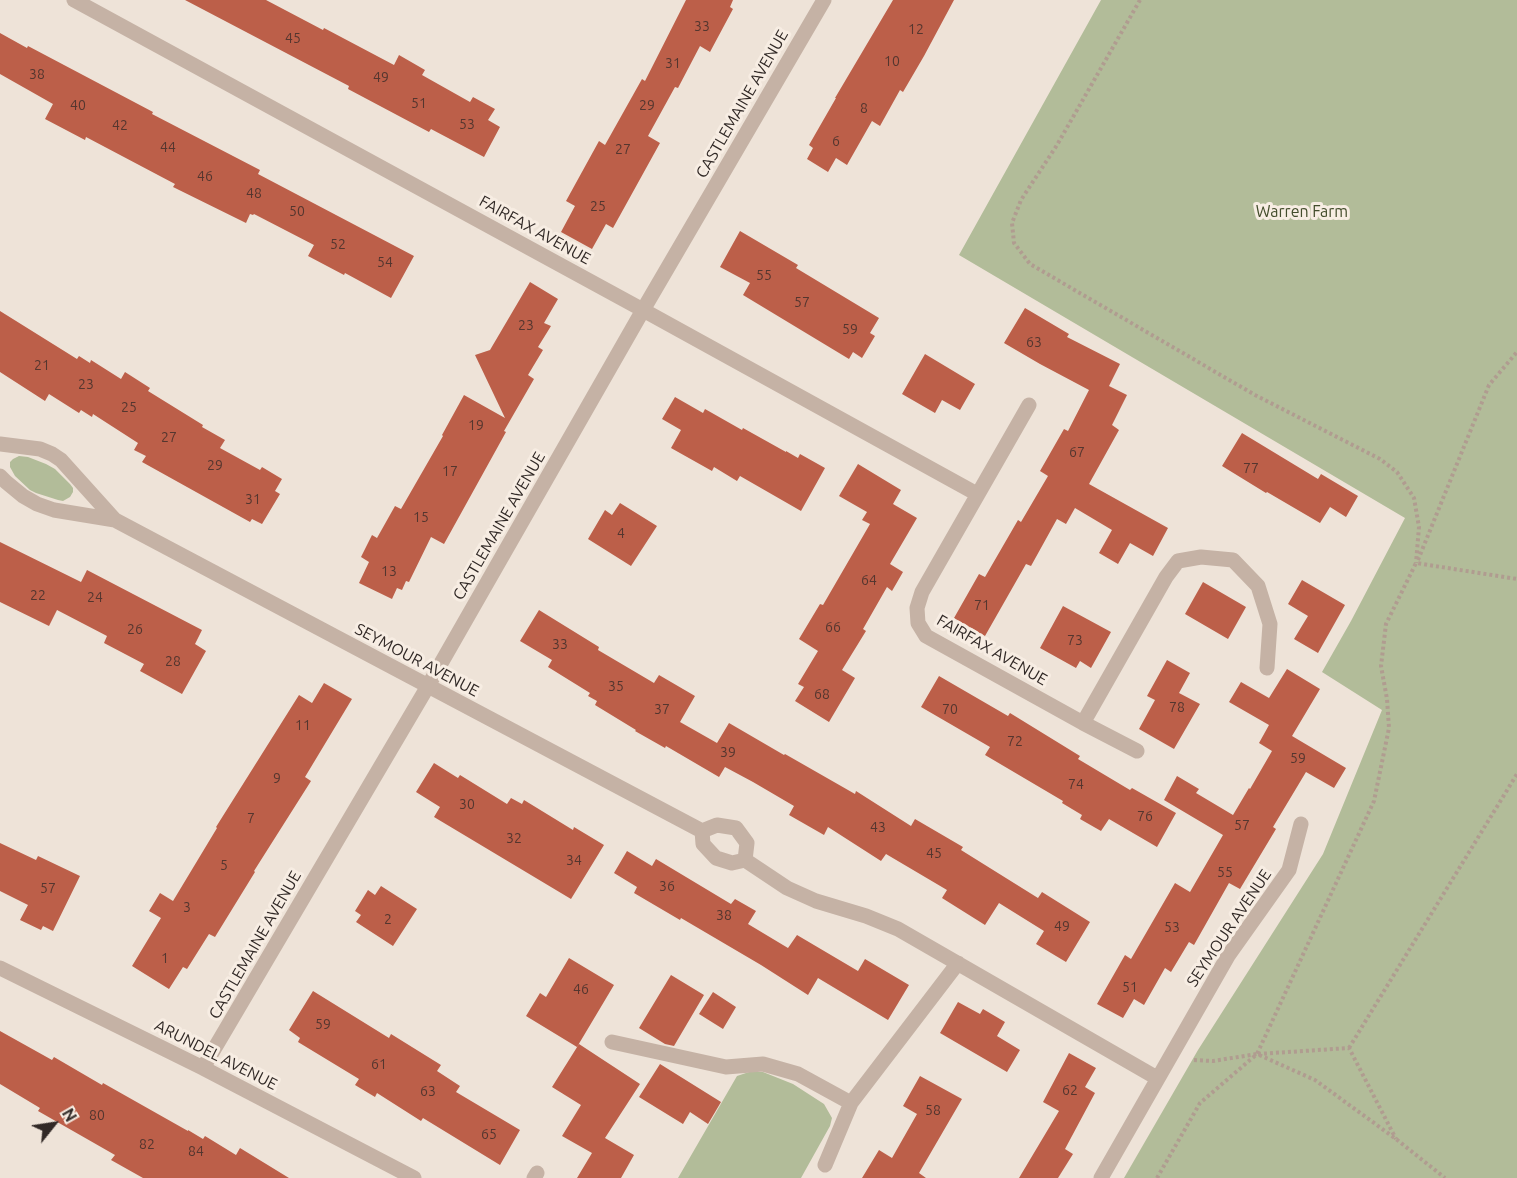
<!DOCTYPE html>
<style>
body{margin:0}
#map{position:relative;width:1517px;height:1178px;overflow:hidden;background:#eee3d8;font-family:Ubuntu,sans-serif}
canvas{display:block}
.north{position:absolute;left:24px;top:1094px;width:60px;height:60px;-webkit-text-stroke:4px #f7ede3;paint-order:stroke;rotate:60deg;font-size:16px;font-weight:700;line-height:24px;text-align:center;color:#312926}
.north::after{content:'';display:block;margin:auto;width:21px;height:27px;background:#312926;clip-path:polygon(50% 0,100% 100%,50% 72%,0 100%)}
</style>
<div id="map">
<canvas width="1517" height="1178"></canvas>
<div class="north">N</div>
</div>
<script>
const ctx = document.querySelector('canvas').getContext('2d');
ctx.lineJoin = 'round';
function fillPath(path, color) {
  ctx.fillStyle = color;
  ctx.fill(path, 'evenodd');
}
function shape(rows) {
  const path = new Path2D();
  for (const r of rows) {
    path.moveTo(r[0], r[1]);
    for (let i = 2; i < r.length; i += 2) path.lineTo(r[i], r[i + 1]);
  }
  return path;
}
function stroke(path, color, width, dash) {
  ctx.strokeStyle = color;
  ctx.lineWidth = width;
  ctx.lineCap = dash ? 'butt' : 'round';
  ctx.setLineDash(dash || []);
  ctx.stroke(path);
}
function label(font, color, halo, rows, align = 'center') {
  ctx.font = font + ' Ubuntu,sans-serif';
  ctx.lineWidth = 6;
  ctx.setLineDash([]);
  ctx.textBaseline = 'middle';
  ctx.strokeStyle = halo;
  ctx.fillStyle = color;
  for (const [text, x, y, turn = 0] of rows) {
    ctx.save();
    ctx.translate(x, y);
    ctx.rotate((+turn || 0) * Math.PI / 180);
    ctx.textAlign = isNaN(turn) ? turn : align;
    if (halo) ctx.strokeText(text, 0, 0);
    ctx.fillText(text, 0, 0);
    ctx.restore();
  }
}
const green = shape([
 [1101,0,1517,0,1517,1178,1124,1178,1198,1050,1323,854,1382,710,1322,672,1351,621,1405,518,959,255],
 [19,456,28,457,46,464,55,469,70,484,73,488,73,492,70,497,63,501,58,500,36,493,30,490,15,476,10,467,10,462,13,459],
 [749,1072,763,1072,793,1084,824,1104,832,1118,830,1126,801,1178,678,1178,737,1076]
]);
const building = shape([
 [185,0,266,0,323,30,324,28,394,65,399,55,425,70,422,75,470,102,473,97,495,109,488,120,500,127,484,157,431,129,429,132,348,89,349,86],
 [686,0,733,0,730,7,733,9,710,52,700,46,678,88,675,87,648,136,660,143,613,228,606,224,592,249,561,232,575,206,566,201,599,141,605,145,642,79,645,81],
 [893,0,954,0,924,56,903,92,900,90,880,126,872,121,847,165,836,158,828,172,807,159,813,148,809,145,836,98,835,98],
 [0,33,27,48,28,46,153,112,152,114,260,170,258,174,414,256,391,298,345,273,344,275,308,256,314,245,254,214,253,215,250,214,246,223,173,187,175,184,86,137,85,140,45,119,53,104,0,74],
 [740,231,798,265,796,268,879,318,870,333,875,336,862,358,853,352,849,359,743,295,750,283,720,267],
 [530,282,558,299,544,323,551,326,538,347,543,350,528,375,534,379,504,431,506,432,444,544,431,537,409,582,406,581,402,590,397,588,392,599,359,583,369,562,361,557,372,535,377,538,395,506,401,509,443,436,442,435,464,395,505,418,475,355,490,350],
 [1025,308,1069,334,1067,337,1120,364,1109,386,1127,395,1112,425,1119,430,1089,484,1168,528,1153,556,1130,543,1118,564,1099,553,1112,530,1075,508,1066,524,1057,519,1031,566,1026,564,985,636,954,618,979,574,985,577,1018,520,1021,522,1048,476,1040,471,1064,429,1068,431,1089,390,1040,364,1004,343],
 [0,311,77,359,79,356,90,363,91,360,121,379,125,372,150,388,148,391,203,425,202,427,225,440,220,448,260,470,262,467,282,479,275,491,280,494,262,524,252,519,250,522,142,462,146,456,134,450,138,443,93,414,92,417,81,410,79,413,49,394,45,401,0,372],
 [925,354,975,384,960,410,942,400,935,413,902,394],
 [675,397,703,413,705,409,742,430,743,428,786,452,786,451,798,458,800,454,825,468,801,511,740,476,737,481,714,467,712,471,671,448,681,430,662,419],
 [1242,433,1318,479,1321,474,1358,496,1346,517,1330,507,1320,523,1267,492,1266,493,1222,466],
 [858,464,901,490,893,504,917,518,890,564,903,572,892,591,887,587,863,629,866,631,842,670,855,678,829,722,795,701,804,687,798,684,818,651,799,639,820,604,823,605,870,524,862,520,867,512,839,496],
 [620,503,657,526,631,566,588,539,605,510,612,515],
 [0,542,81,582,87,570,202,630,195,644,206,651,182,694,140,671,144,664,104,643,107,636,57,610,49,626,0,602],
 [1302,580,1345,605,1318,653,1294,639,1308,616,1288,604],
 [1203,582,1246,607,1228,639,1185,614],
 [1063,606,1111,632,1091,668,1080,661,1076,668,1040,648],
 [539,610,599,647,598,650,654,683,659,675,695,696,680,722,717,743,729,723,784,755,785,754,855,794,856,791,911,826,915,819,963,847,961,850,1038,898,1042,892,1090,922,1066,962,1036,944,1044,931,999,903,985,925,942,898,947,890,886,854,881,861,828,827,824,835,789,815,794,806,753,782,725,767,719,777,666,746,665,748,635,731,636,730,595,705,597,701,588,696,590,693,548,667,552,660,520,641],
 [1167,660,1190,673,1179,693,1200,704,1174,749,1139,729,1155,700,1147,696],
 [1287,669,1320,689,1292,736,1346,768,1334,788,1306,772,1273,827,1276,829,1240,889,1229,883,1194,945,1189,942,1171,972,1165,968,1144,1005,1134,999,1123,1018,1097,1004,1125,955,1131,959,1175,883,1190,892,1223,835,1164,800,1177,776,1199,789,1196,793,1233,815,1249,788,1250,789,1272,751,1259,743,1269,725,1229,702,1241,682,1269,698],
 [939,676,1008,716,1010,713,1080,756,1078,759,1130,790,1132,788,1176,813,1157,847,1109,819,1101,831,1080,819,1082,815,1062,803,1063,801,985,755,990,747,921,707],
 [324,683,352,699,305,777,311,781,254,871,255,872,215,937,209,934,187,969,183,967,169,989,132,966,161,918,149,911,160,893,173,901,217,828,216,827,299,695,312,703],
 [434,763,458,778,460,775,507,804,511,798,522,804,524,800,573,830,574,827,604,845,571,899,434,817,440,807,416,792],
 [0,843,36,860,38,856,80,876,53,931,43,926,41,930,20,920,28,905,0,891],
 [627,851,652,866,656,859,731,904,735,899,756,911,748,924,788,948,797,935,858,971,865,959,909,985,888,1020,818,978,808,995,761,965,681,918,680,920,634,893,637,887,614,873],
 [381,886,417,909,393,946,356,922,361,915,355,911,368,890,375,895],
 [569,958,614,985,577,1047,526,1016,540,993,546,997],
 [671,975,704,995,674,1046,665,1044,639,1028],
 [313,991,389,1038,391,1034,441,1065,437,1071,460,1086,456,1092,520,1130,500,1165,423,1118,421,1121,377,1093,375,1097,355,1085,359,1079,298,1042,300,1038,289,1030],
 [713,992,736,1007,723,1029,699,1014],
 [958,1002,980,1014,983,1009,1005,1022,997,1036,1020,1050,1007,1072,940,1033],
 [0,1031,52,1060,54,1057,102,1085,103,1083,188,1131,188,1130,203,1139,205,1136,236,1155,240,1148,289,1178,143,1178,111,1160,115,1155,38,1111,40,1108,0,1084],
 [579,1044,640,1084,605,1138,634,1155,621,1178,577,1178,592,1153,562,1136,581,1105,552,1087],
 [1069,1053,1096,1068,1085,1087,1095,1093,1065,1149,1073,1154,1058,1178,1019,1178,1059,1111,1043,1102],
 [660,1064,721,1102,708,1124,690,1112,683,1124,639,1097],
 [920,1076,962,1099,919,1173,926,1178,862,1178,879,1150,892,1158,917,1114,903,1106]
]);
const path = shape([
 [1140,0,1057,145,1021,200,1012,223,1014,243,1030,264,1255,395,1380,459,1397,472,1414,498,1419,527,1416,563],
 [1418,560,1489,385,1517,352],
 [1349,1048,1517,774],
 [1258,1054,1349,1048,1396,1139],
 [1194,1060,1213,1061,1257,1054,1315,1080,1396,1139,1445,1178],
 [1157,1178,1200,1103,1257,1054,1374,801,1389,728,1387,699,1381,666,1386,624,1416,563,1517,579]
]);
const minor = shape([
 [74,0,643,310,977,494],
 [1029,405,922,592,917,608,918,623,926,636,1083,723,1166,577,1178,561,1201,557,1233,560,1258,586,1270,624,1267,668],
 [0,444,40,449,52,454,61,460,115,520],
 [0,476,6,482,23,496,37,504,54,510,115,520,702,831,717,825,736,828,747,843,745,860,732,863,716,858,703,844,702,831],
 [1083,723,1137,751],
 [745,860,787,888,816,901,866,916,898,929,1157,1078],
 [0,968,203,1068,414,1178],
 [612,1042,726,1067,763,1064,798,1074,851,1103],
 [203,1068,428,686,643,310,824,0],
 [825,1165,851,1103,958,963],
 [534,1178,537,1173],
 [1101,1178,1228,956,1289,870,1301,824]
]);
const numberNames = [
 ["33",702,26],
 ["12",916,29],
 ["45",293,38],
 ["10",892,61],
 ["31",673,63],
 ["38",37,74],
 ["49",381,77],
 ["51",419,103],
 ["40",78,105],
 ["29",647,105],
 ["8",864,108],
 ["53",467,124],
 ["42",120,125],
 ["6",836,141],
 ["44",168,147],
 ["27",623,149],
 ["46",205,176],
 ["48",254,193],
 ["25",598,206],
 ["50",297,211],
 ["52",338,244],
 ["54",385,262],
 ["55",764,275],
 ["57",802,302],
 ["23",526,325],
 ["59",850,329],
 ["63",1034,342],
 ["21",42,365],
 ["23",86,384],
 ["25",129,407],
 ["19",476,425],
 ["27",169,437],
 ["67",1077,452],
 ["29",215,465],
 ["77",1251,468],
 ["17",450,471],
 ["31",253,499],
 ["15",421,517],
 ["4",621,533],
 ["13",389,571],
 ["64",869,580],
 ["22",38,595],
 ["24",95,597],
 ["71",982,605],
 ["66",833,627],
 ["26",135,629],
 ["73",1075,640],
 ["33",560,644],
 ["28",173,661],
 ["35",616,686],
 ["68",822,694],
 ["78",1177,707],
 ["37",662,709],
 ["70",950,709],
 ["11",303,725],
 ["72",1015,741],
 ["39",728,752],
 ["59",1298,758],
 ["9",277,778],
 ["74",1076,784],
 ["30",467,804],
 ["76",1145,816],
 ["7",251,818],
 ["57",1242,825],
 ["43",878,827],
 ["32",514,838],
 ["45",934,853],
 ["34",574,860],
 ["5",224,865],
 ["55",1225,872],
 ["36",667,886],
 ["57",48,888],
 ["3",187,907],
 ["38",724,915],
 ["2",388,919],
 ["49",1062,926],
 ["53",1172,927],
 ["1",165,958],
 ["51",1130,987],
 ["46",581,989],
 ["59",323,1024],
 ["61",379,1064],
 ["62",1070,1090],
 ["63",428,1091],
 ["58",933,1110],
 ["80",97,1115],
 ["65",489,1134],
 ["82",147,1144],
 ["84",196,1151]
];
const streetNames = [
 ["CASTLEMAINE AVENUE",742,104,-60],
 ["FAIRFAX AVENUE",535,230,29],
 ["CASTLEMAINE AVENUE",499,526,-60],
 ["FAIRFAX AVENUE",992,650,30],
 ["SEYMOUR AVENUE",417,660,28],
 ["SEYMOUR AVENUE",1229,928,-56],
 ["CASTLEMAINE AVENUE",255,945,-60],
 ["ARUNDEL AVENUE",216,1055,27]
];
const parkNames = [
 ["Warren Farm",1302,212]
];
fillPath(green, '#b2bc99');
fillPath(building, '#bc5f49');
stroke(path, '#b09c90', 4, [3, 3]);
stroke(minor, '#c5b2a5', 15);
label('14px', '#54362f', null, numberNames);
label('16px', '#312926', '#f7ede3', streetNames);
label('16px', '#434d2c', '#f7ede3', parkNames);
</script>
